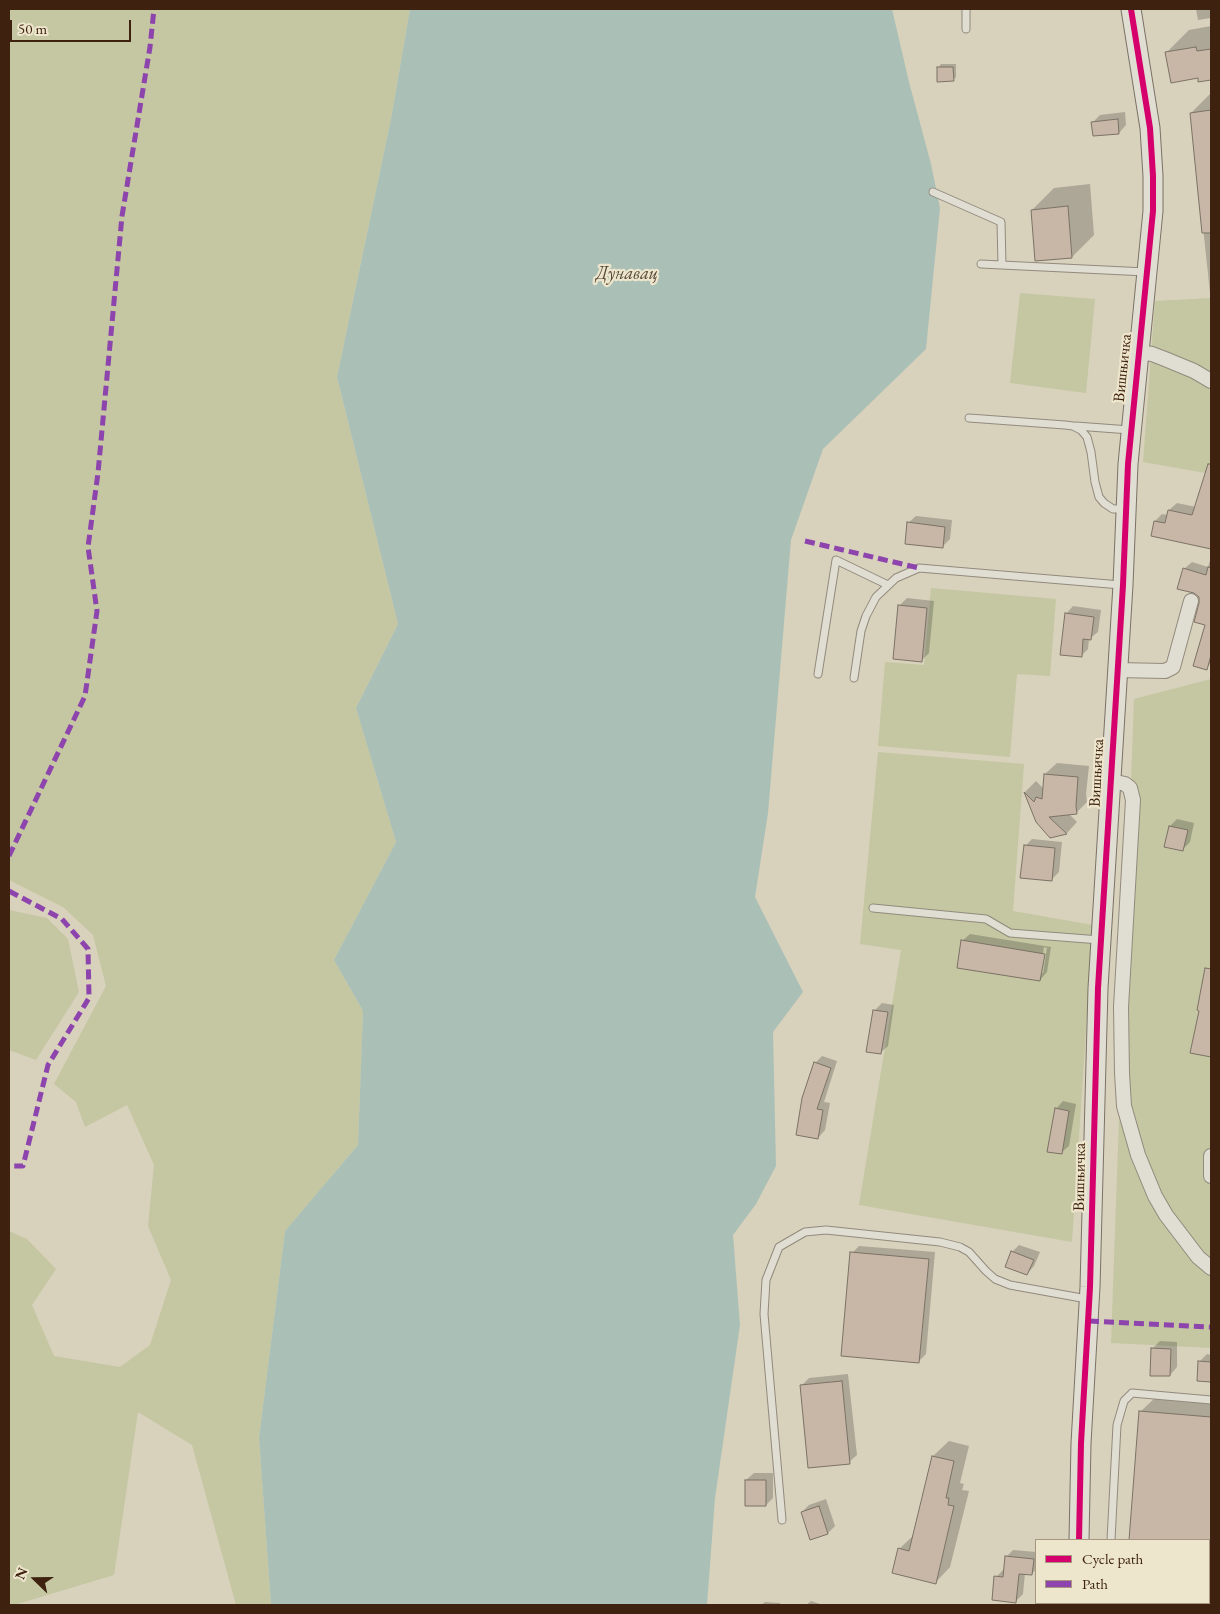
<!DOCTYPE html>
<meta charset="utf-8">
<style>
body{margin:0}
#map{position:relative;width:1220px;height:1614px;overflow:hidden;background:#d8d1bc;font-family:"EB Garamond",serif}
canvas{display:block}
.frame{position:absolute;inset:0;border:10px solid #3e220f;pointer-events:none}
.legend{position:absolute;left:1035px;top:1539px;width:175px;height:65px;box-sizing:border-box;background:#ede5cc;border:1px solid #a79780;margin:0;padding:6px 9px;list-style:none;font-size:15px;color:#3e220f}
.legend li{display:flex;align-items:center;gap:10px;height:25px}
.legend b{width:25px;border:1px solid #a79780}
.north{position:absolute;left:10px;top:1554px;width:50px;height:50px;-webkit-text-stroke:4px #ede5cc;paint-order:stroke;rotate:292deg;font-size:14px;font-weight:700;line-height:20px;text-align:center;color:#3e220f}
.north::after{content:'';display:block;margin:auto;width:18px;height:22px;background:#3e220f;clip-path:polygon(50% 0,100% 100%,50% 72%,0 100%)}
.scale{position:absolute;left:10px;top:20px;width:121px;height:22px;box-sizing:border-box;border:2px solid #3e220f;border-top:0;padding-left:6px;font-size:15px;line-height:18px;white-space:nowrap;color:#3e220f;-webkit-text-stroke:4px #ede5cc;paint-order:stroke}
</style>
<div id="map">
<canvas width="1220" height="1614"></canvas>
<div class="frame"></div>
<ul class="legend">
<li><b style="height:6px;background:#d6006c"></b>Cycle path</li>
<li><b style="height:6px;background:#8e44ad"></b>Path</li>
</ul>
<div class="north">N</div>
<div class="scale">50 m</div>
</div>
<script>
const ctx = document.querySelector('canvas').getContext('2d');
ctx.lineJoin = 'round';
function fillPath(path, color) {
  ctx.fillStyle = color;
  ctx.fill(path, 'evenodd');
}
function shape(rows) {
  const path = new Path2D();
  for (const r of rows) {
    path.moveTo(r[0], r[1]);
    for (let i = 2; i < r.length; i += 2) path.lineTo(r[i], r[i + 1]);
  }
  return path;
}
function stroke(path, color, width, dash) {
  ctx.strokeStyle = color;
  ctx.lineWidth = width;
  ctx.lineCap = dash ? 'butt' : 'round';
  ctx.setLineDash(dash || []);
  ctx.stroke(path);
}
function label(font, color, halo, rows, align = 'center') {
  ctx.font = font + ' "EB Garamond",serif';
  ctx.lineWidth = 4.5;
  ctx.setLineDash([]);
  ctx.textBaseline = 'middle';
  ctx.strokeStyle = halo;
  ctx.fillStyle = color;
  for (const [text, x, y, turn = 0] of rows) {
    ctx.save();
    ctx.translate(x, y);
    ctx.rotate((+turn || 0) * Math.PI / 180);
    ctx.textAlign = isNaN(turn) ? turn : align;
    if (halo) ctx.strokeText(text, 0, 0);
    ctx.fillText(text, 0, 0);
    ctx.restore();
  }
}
const green = shape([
 [9,9,410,9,391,119,337,377,398,624,356,708,396,842,334,960,363,1011,358,1145,285,1231,259,1438,271,1605,236,1605,192,1445,138,1412,114,1575,14,1605,9,1605,9,1231,27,1239,56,1269,32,1305,54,1356,120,1367,150,1345,171,1280,148,1226,154,1165,127,1105,85,1127,76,1102,54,1084,106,986,93,935,63,907,9,880],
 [1020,293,1095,299,1086,393,1010,383],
 [1211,298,1211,474,1143,462,1155,301],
 [931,588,1056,599,1050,676,1017,674,1010,757,878,746,885,662,924,665],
 [1211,679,1211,1348,1111,1343,1134,699],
 [878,752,1024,764,1013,911,1093,925,1072,1242,859,1205,901,950,860,944],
 [9,910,47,918,68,939,79,992,36,1060,9,1050]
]);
const water = shape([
 [410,9,892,9,909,82,931,164,940,208,926,349,823,449,791,540,768,813,755,897,803,992,773,1032,776,1166,756,1204,733,1235,740,1325,715,1498,707,1605,271,1605,259,1438,285,1231,358,1145,363,1011,334,960,396,842,356,708,398,624,337,377,391,119]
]);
const shadow = shape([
 [1196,9,1211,9,1211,18,1198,20],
 [1211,26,1211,78,1199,80,1199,77,1167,52,1189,30],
 [941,64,956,64,956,77,953,80,938,68],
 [1211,93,1211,293,1210,293,1191,113],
 [1125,112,1126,125,1119,133,1093,122,1100,115],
 [1090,184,1094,235,1072,257,1032,210,1054,188],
 [1210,477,1211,548,1152,535,1155,521,1162,514,1168,515,1169,510,1177,503,1196,507],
 [916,516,952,520,950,539,942,547,908,523],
 [1211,557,1211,663,1206,668,1206,624,1201,599,1184,569,1192,562,1208,567],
 [907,598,934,601,929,653,922,660,899,606],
 [1073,606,1101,610,1098,632,1089,639,1088,649,1081,656,1066,614],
 [1057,763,1089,766,1086,794,1087,802,1076,813,1069,814,1077,822,1067,833,1051,836,1037,821,1025,792,1036,781,1044,789,1045,774],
 [1177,819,1194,823,1190,842,1183,849,1170,826],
 [1032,839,1062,842,1059,872,1052,879,1025,846],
 [970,934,1051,947,1047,972,1040,980,962,941],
 [1044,947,1047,948,1043,973,1040,973],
 [1211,972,1211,1056,1192,1052,1201,1010,1204,979],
 [882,1003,894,1005,888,1046,880,1053,874,1011],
 [822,1056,837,1061,824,1102,830,1103,825,1130,818,1138,815,1063],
 [1063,1101,1076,1104,1069,1146,1061,1153,1056,1109],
 [1019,1245,1040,1252,1034,1266,1027,1274,1012,1252],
 [859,1246,935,1252,926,1354,919,1361,852,1253],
 [1160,1341,1177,1342,1177,1367,1170,1375,1152,1349],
 [1207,1354,1211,1355,1211,1381,1198,1380,1199,1362],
 [848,1374,857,1455,849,1462,801,1386,809,1378],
 [1156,1397,1211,1401,1211,1605,1125,1605,1125,1603,1209,1603,1209,1540,1130,1540,1140,1412],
 [949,1441,969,1446,960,1483,964,1484,962,1490,969,1491,950,1567,935,1583,899,1549,915,1534,933,1456],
 [754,1473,773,1473,773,1498,766,1505,746,1480],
 [826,1499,835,1526,828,1533,802,1512,809,1505],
 [1013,1550,1036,1552,1036,1569,1032,1574,1025,1573,1023,1594,1016,1601,996,1577,1003,1570,1005,1570,1006,1557],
 [811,1601,823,1605,806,1605],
 [765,1602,780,1603,780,1605,761,1605]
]);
const building = shape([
 [1196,47,1197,51,1211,49,1211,80,1198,82,1198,78,1171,83,1165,52,1196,47],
 [937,67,953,67,954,81,937,82,937,67],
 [1211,110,1211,233,1202,233,1190,113,1211,110],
 [1118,119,1119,134,1093,136,1091,122,1118,119],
 [1068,206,1072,258,1035,261,1031,210,1068,206],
 [1208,464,1211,464,1211,549,1151,536,1154,521,1165,523,1168,510,1192,515,1208,464],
 [907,522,945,527,943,548,905,544,907,522],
 [1208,567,1211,568,1211,655,1207,670,1193,666,1205,625,1194,622,1199,603,1199,597,1194,593,1177,589,1183,568,1206,575,1208,567],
 [898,605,927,608,922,662,893,659,898,605],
 [1065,613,1094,617,1091,640,1083,639,1082,657,1060,655,1065,613],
 [1044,774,1078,777,1076,806,1077,814,1049,817,1067,834,1050,838,1036,822,1024,792,1034,802,1036,797,1042,799,1044,774],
 [1169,826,1188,830,1183,851,1164,847,1169,826],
 [1024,845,1055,848,1052,881,1020,878,1024,845],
 [961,940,1045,954,1040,981,957,968,961,940],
 [1205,968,1211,969,1211,1057,1190,1053,1199,1011,1197,1010,1205,968],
 [873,1010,888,1012,881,1054,866,1052,873,1010],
 [814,1062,831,1068,817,1109,823,1110,818,1139,796,1135,802,1098,814,1062],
 [1055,1108,1069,1111,1062,1154,1047,1152,1055,1108],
 [1011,1251,1034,1260,1027,1275,1005,1267,1011,1251],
 [850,1252,929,1259,919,1363,841,1356,850,1252],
 [1151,1348,1171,1349,1170,1376,1150,1376,1151,1348],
 [1198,1361,1211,1362,1211,1382,1197,1381,1198,1361],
 [842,1381,850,1464,808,1468,800,1385,842,1381],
 [1139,1411,1211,1417,1211,1540,1129,1540,1139,1411],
 [932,1456,954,1461,946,1498,949,1498,948,1505,954,1506,936,1584,892,1573,898,1548,909,1551,932,1456],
 [745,1480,766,1480,766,1506,745,1506,745,1480],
 [819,1506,828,1534,810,1540,801,1512,819,1506],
 [1005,1556,1034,1559,1032,1575,1019,1574,1016,1603,992,1600,994,1576,1003,1577,1005,1556]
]);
const lane = shape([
 [966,9,966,29],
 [933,192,1001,222,1002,265],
 [981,264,1146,272],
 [969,418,1065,425,1073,426,1081,430,1087,437,1091,452,1095,482,1099,497,1104,503,1113,509,1126,509],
 [1076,426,1130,430],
 [818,674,836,560,888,585],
 [854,678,861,631,866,616,876,597,896,578,919,568,1121,585],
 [873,908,986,919,1010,933,1100,940],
 [782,1520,764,1314,766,1280,779,1247,805,1232,826,1230,940,1242,960,1247,969,1252,986,1271,995,1279,1010,1285,1087,1299],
 [1111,1540,1117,1425,1124,1401,1132,1393,1211,1400],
 [1107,1605,1107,1603]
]);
const street = shape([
 [1138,352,1152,354,1165,359,1194,371,1211,381],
 [1117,670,1165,671,1173,667,1191,601],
 [1111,781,1125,784,1130,788,1133,800,1121,1007,1122,1073,1124,1106,1138,1155,1155,1196,1166,1215,1198,1257,1211,1268],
 [1211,1156,1211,1176]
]);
const secondary = shape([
 [1079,1540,1081,1443,1090,1287,1098,988,1123,585,1128,464,1153,211,1153,176,1150,128,1131,9],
 [1078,1605,1078,1603]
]);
const quiet = shape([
 [805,541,919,568],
 [9,856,85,696,97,611,88,547,98,473,122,216,150,47,154,9],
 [9,891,62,919,88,949,89,998,48,1065,23,1166,9,1166],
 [1089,1321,1211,1327]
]);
const cycleway = shape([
 [1079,1540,1081,1443,1090,1287,1098,988,1123,585,1128,464,1153,211,1153,176,1150,128,1131,9]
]);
const streetNames = [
 ["Вишњичка",1123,368,-84],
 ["Вишњичка",1097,773,-87],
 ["Вишњичка",1080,1177,-89]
];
const waterNames = [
 ["Дунавац",627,274]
];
fillPath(green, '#c4c7a2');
fillPath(water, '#aac0b6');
fillPath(shadow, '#0003');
fillPath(building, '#c8b7a7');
stroke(building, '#7b7265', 1);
stroke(lane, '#928a7c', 9);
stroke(street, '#928a7c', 16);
stroke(secondary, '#7b7265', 21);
stroke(lane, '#e0ddd3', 7);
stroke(street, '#e0ddd3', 14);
stroke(secondary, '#e0ddd3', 19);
stroke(quiet, '#8e44ad', 5, [10, 5]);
stroke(cycleway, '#d6006c', 6);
label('16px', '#3e220f', '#ede5cc', streetNames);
label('italic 18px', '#544838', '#ede5cc', waterNames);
</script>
